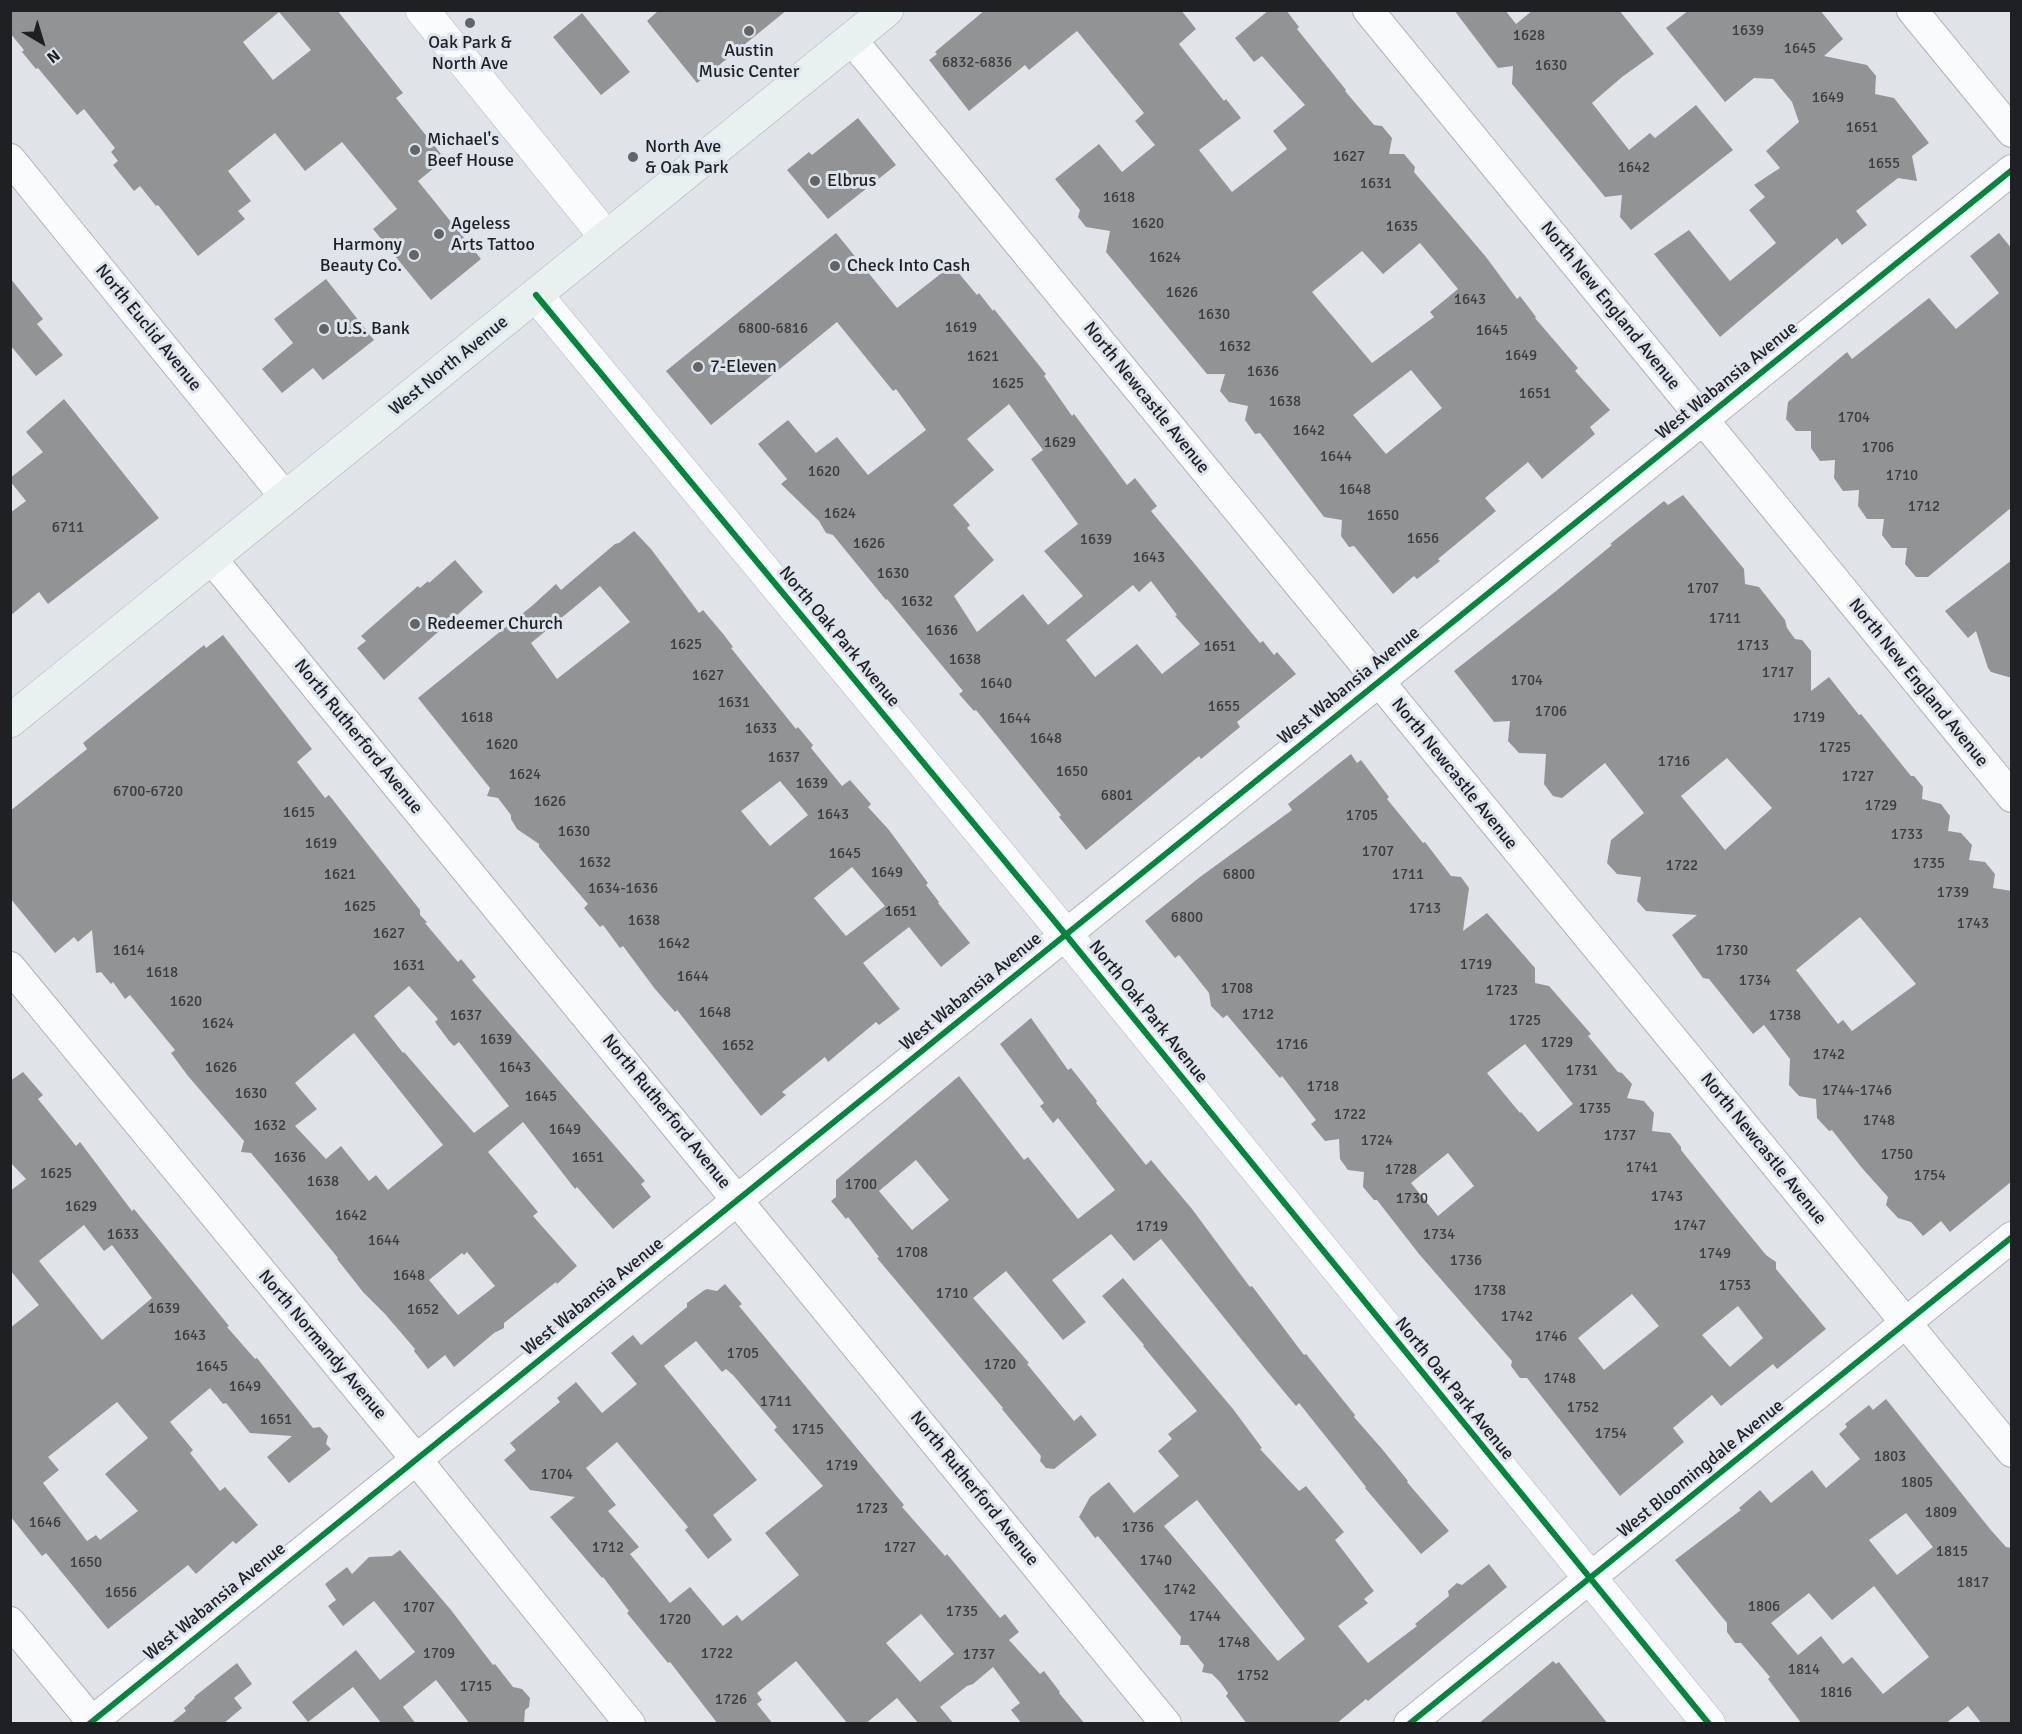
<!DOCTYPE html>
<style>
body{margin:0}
#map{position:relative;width:2022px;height:1734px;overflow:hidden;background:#e0e4e8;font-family:Signika,sans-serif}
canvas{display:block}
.frame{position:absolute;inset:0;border:12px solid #1e2023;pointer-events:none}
.north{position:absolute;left:12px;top:12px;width:60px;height:60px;-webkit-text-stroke:4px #dde4ec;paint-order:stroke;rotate:142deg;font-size:16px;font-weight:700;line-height:24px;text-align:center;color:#1e2023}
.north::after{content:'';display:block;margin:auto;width:21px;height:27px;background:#1e2023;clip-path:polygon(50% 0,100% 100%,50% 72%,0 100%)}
</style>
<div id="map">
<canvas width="2022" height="1734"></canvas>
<div class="frame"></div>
<div class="north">N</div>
</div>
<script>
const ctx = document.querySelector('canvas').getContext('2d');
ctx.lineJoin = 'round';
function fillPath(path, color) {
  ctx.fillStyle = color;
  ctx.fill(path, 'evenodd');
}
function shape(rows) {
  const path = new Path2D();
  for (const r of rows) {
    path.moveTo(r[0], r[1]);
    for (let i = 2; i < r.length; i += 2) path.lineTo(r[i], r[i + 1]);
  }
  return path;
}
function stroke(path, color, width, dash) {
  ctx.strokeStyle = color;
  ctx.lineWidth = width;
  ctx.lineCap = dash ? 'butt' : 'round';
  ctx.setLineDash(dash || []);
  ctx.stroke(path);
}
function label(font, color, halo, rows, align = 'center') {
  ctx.font = font + ' Signika,sans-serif';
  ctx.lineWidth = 6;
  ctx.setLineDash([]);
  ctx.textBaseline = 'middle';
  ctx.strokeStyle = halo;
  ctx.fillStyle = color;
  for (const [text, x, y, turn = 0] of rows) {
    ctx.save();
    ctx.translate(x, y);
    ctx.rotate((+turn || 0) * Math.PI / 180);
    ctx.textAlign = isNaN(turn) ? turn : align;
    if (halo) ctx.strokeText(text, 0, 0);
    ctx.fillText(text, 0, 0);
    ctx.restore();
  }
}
const building = shape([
 [10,10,337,10,403,93,396,98,445,159,418,181,481,259,431,300,373,229,397,209,342,142,305,171,275,133,228,171,251,201,238,211,245,219,198,256,158,205,156,206,140,186,134,191,113,165,118,161,111,152,115,148,84,109,77,115,38,68,36,69,22,52,24,50,10,33],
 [279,12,311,50,273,80,243,42],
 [659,10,787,10,697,83,647,21],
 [985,10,1181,10,1196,29,1179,44,1224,101,1226,99,1241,118,1199,150,1232,192,1287,149,1273,131,1305,105,1262,56,1254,62,1235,38,1269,10,1286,10,1299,27,1297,29,1346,90,1345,91,1374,125,1382,126,1392,138,1389,154,1404,154,1415,167,1414,172,1486,257,1517,299,1520,296,1536,317,1535,318,1578,368,1575,371,1610,410,1590,427,1595,434,1542,479,1528,462,1485,498,1496,511,1438,559,1440,561,1417,579,1414,576,1393,594,1354,546,1349,547,1341,536,1342,520,1324,517,1260,433,1255,434,1245,420,1248,406,1229,402,1220,391,1225,374,1207,374,1106,252,1110,231,1086,227,1078,217,1080,210,1055,179,1099,144,1122,172,1155,145,1135,121,1144,113,1077,31,1029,70,1025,65,969,111,929,60,937,54,935,52],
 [1420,243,1458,289,1430,312,1434,317,1372,363,1312,292,1362,251,1383,274],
 [1411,370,1442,408,1386,454,1353,415],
 [1454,10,1505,10,1516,24,1533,10,1619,10,1654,54,1622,77,1592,103,1629,150,1650,133,1655,138,1696,105,1733,150,1631,230,1620,217,1622,195,1605,197,1512,84,1513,66,1498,68],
 [1689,10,1820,10,1843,39,1824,56,1867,65,1876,76,1875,94,1894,98,1929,143,1912,156,1917,181,1898,178,1856,211,1867,225,1842,245,1837,238,1720,337,1654,254,1689,230,1730,281,1776,243,1749,210,1765,197,1754,185,1780,168,1766,151,1799,122,1792,102,1773,79,1754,78,1725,102,1666,28],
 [582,13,630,72,601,95,553,37],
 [858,118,896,165,828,219,787,170,809,152,812,155],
 [836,233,897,308,952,265,977,295,979,293,993,311,994,309,1046,374,1044,376,1072,416,1074,414,1127,485,1135,478,1157,506,1151,511,1260,643,1263,641,1274,655,1277,652,1296,674,1237,722,1240,727,1201,759,1199,756,1086,850,1059,817,1061,815,976,710,974,711,959,694,963,691,887,599,886,600,833,535,826,533,819,521,781,484,787,479,758,444,788,420,816,453,837,437,868,475,926,430,896,389,893,391,837,322,711,425,666,371],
 [1009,404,1043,450,1031,459,1078,524,1044,551,1083,596,1048,625,1023,594,977,632,954,596,994,560,967,528,970,525,953,505,994,470,967,439],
 [1151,581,1177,615,1175,616,1200,644,1162,674,1137,644,1095,677,1066,640,1133,585,1139,592],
 [1999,233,2012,249,2012,507,1928,577,1916,577,1905,564,1907,548,1892,548,1882,535,1884,519,1867,519,1858,506,1859,490,1843,491,1834,478,1835,460,1820,461,1811,448,1811,431,1796,431,1786,419,1788,402,1847,352,1852,359,1929,298,1956,329,1999,293,1970,256],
 [10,278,43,319,37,324,63,355,36,376,10,345],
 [326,279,374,340,323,380,313,368,282,393,262,369,293,343,274,319],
 [64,399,159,518,48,604,39,592,10,616,10,513,26,501,10,481,10,478,43,452,26,432],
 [1683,495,1744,569,1745,584,1759,587,1785,620,1787,628,1795,639,1802,640,1811,651,1811,691,1829,677,1859,715,1861,714,1911,776,1914,776,1923,787,1922,799,1941,804,1950,816,1948,831,1961,833,1972,845,1969,860,1985,862,1995,874,1993,888,2012,891,2012,1181,1950,1232,1941,1221,1923,1236,1911,1222,1898,1218,1886,1205,1888,1197,1862,1168,1832,1130,1829,1131,1817,1118,1816,1099,1799,1096,1789,1085,1790,1059,1764,1025,1753,1034,1709,979,1703,978,1672,935,1697,915,1646,911,1637,901,1641,877,1617,874,1607,863,1611,840,1644,813,1605,763,1562,798,1553,796,1544,784,1546,754,1519,753,1508,741,1510,721,1494,722,1454,671,1556,591,1612,545,1610,544,1664,501,1668,505],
 [1727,758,1772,808,1725,850,1681,796],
 [1860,917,1916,984,1852,1031,1843,1020,1838,1024,1796,970],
 [634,531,651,549,699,613,703,610,724,635,733,647,731,648,796,729,798,727,813,745,811,748,842,786,850,780,871,804,868,807,889,830,928,883,926,885,939,902,938,903,970,943,941,967,909,927,863,963,900,1009,879,1025,876,1022,828,1062,825,1057,782,1092,786,1095,761,1116,677,1010,675,1012,655,989,623,946,620,948,603,925,600,927,584,908,588,904,539,847,539,844,517,829,511,819,511,815,498,798,487,796,490,788,418,698,533,605,556,584,561,590,615,544,619,543],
 [600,586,630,622,557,679,531,643],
 [780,781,808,815,770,846,741,811],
 [852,867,885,906,846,936,814,898],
 [455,560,483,592,384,680,357,648,366,641,361,636,418,586,420,588,428,581,429,583],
 [2012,560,2012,678,1991,672,1988,668,1976,631,1968,638,1945,611],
 [223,635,312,749,297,762,325,798,329,795,420,910,420,915,427,922,425,923,458,962,461,959,476,977,472,980,645,1181,641,1184,651,1197,613,1229,577,1187,575,1189,523,1122,488,1152,538,1212,533,1216,577,1266,557,1284,556,1282,504,1323,504,1328,494,1333,454,1367,445,1355,428,1369,414,1351,415,1349,385,1314,363,1292,337,1259,338,1258,278,1185,251,1153,241,1152,244,1141,188,1076,171,1053,175,1050,130,995,125,999,113,982,111,984,101,972,96,973,92,930,78,942,74,937,55,953,10,898,10,811,87,749,83,743,204,645,206,648],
 [409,986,438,1019,435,1022,449,1041,454,1046,459,1042,509,1106,474,1133,404,1052,403,1053,374,1016],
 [354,1033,443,1145,388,1190,376,1175,369,1181,341,1146,326,1159,295,1126,317,1109,295,1083],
 [467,1252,495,1286,458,1315,429,1280,462,1253,464,1255],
 [1351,754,1357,763,1361,760,1389,797,1387,799,1423,843,1425,842,1451,876,1461,877,1469,888,1463,931,1487,913,1535,968,1535,983,1549,986,1591,1034,1588,1036,1618,1072,1622,1073,1632,1084,1627,1098,1644,1101,1654,1113,1652,1131,1670,1133,1681,1147,1681,1150,1734,1216,1766,1255,1776,1262,1776,1269,1826,1329,1777,1369,1773,1364,1721,1406,1712,1395,1673,1428,1684,1442,1620,1496,1527,1378,1520,1378,1511,1366,1512,1361,1419,1254,1377,1200,1374,1200,1363,1187,1364,1172,1348,1170,1340,1159,1339,1139,1325,1141,1311,1124,1316,1120,1282,1076,1280,1078,1227,1015,1223,1018,1211,1006,1209,993,1179,955,1175,958,1145,921,1200,877,1292,810,1288,804],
 [1525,1044,1573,1104,1538,1132,1521,1112,1520,1113,1487,1073],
 [1448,1153,1474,1186,1438,1216,1411,1183],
 [1632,1294,1659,1326,1604,1370,1578,1338],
 [1738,1306,1763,1338,1730,1367,1702,1335],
 [1031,1018,1068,1070,1071,1068,1097,1101,1096,1103,1146,1165,1151,1160,1192,1209,1238,1271,1250,1287,1252,1286,1304,1355,1306,1354,1355,1415,1354,1417,1382,1449,1408,1481,1407,1482,1449,1531,1421,1554,1365,1488,1366,1487,1299,1403,1296,1406,1266,1370,1161,1239,1134,1261,1111,1234,1052,1280,1086,1322,1063,1340,1006,1271,973,1298,1029,1363,1027,1364,1074,1421,1081,1415,1097,1435,1054,1469,1046,1468,1040,1461,1041,1456,1002,1409,1003,1408,877,1258,879,1257,848,1217,846,1219,831,1201,836,1197,836,1180,959,1076,1024,1160,1028,1157,1078,1219,1115,1190,1058,1118,1053,1123,1040,1106,1044,1103,1000,1044],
 [916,1160,949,1200,912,1230,879,1191],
 [23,1072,43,1095,38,1099,76,1146,80,1142,132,1211,134,1209,229,1326,227,1327,255,1359,257,1358,313,1428,320,1427,328,1436,326,1444,331,1449,289,1483,267,1457,292,1436,250,1433,226,1403,223,1404,210,1388,170,1422,193,1450,190,1453,220,1491,225,1487,258,1525,236,1544,233,1541,196,1574,188,1565,108,1629,46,1553,42,1556,10,1516,10,1328,39,1305,10,1270,10,1191,26,1179,10,1162,10,1081],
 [84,1225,104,1251,112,1245,152,1298,102,1340,39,1261],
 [117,1402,148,1438,105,1474,138,1511,100,1540,96,1535,87,1541,43,1483,59,1470,48,1457],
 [1123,1278,1233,1409,1262,1448,1260,1449,1299,1491,1306,1486,1344,1532,1335,1540,1374,1591,1364,1599,1368,1603,1338,1626,1368,1663,1417,1626,1415,1624,1449,1596,1448,1591,1457,1583,1462,1585,1489,1564,1507,1587,1368,1701,1366,1699,1336,1724,1247,1724,1226,1696,1228,1693,1220,1682,1212,1674,1202,1672,1204,1665,1188,1645,1180,1645,1181,1637,1098,1536,1095,1538,1079,1517,1090,1497,1109,1482,1134,1513,1179,1476,1158,1451,1172,1439,1168,1434,1197,1411,1143,1346,1144,1345,1102,1296],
 [1197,1500,1305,1639,1278,1661,1164,1526],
 [725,1284,742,1304,739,1306,904,1505,902,1507,945,1556,947,1554,1000,1618,1005,1614,1019,1632,1009,1640,1040,1674,1044,1671,1060,1692,1059,1693,1085,1724,1022,1724,1011,1710,1020,1703,993,1667,973,1684,967,1686,940,1707,954,1724,919,1724,897,1698,865,1724,848,1724,796,1661,757,1693,762,1700,757,1704,773,1724,718,1724,670,1662,668,1663,627,1613,629,1611,603,1577,602,1578,550,1517,575,1497,530,1490,504,1460,516,1450,510,1443,560,1402,557,1398,576,1382,602,1413,637,1384,611,1353,633,1335,641,1345,687,1307,687,1303,703,1291,707,1289,717,1291],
 [696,1341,722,1372,726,1369,733,1375,777,1427,774,1430,823,1486,765,1533,799,1575,742,1621,737,1615,723,1626,690,1587,670,1603,630,1554,639,1547,608,1511,616,1505,586,1468,617,1442,688,1527,685,1530,708,1559,732,1540,713,1515,757,1480,664,1366],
 [921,1614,954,1654,920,1682,886,1643],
 [1886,1399,1990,1529,2006,1547,2012,1548,2012,1724,1982,1724,1968,1706,1945,1724,1802,1724,1768,1679,1770,1677,1741,1643,1735,1643,1727,1632,1727,1623,1675,1560,1741,1510,1739,1508,1760,1490,1771,1503,1812,1470,1826,1488,1860,1459,1839,1434,1847,1427,1845,1424,1869,1405,1873,1410],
 [1906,1513,1933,1547,1897,1575,1869,1540],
 [1874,1586,1929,1657,1883,1694,1852,1657,1843,1664,1821,1636,1798,1655,1771,1623,1809,1593,1832,1620],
 [400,1550,451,1610,493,1665,495,1664,513,1687,522,1689,530,1698,529,1707,525,1710,524,1724,470,1724,436,1680,403,1707,416,1724,382,1724,353,1687,308,1722,292,1702,356,1650,380,1680,415,1652,374,1601,343,1626,328,1606,336,1600,325,1584,347,1567,352,1574,369,1557,392,1556],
 [1553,1661,1556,1664,1559,1662,1608,1724,1478,1724],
 [237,1663,252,1684,234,1698,242,1708,223,1724,170,1724,186,1711,184,1708,195,1698,194,1697]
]);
const minor = shape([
 [1368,10,2012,797],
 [1912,10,2012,132],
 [852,40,2012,1452],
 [10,159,286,498],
 [211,558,1166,1724],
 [10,967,416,1459,630,1724],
 [10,1622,94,1724],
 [89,1724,2012,170],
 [1409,1724,2012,1237]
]);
const tertiary = shape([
 [422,10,606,237],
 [536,295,1066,935,1709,1724]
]);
const primary = shape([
 [10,721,887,10]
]);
const cycleway = shape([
 [536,295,1066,935,1709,1724],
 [89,1724,2012,170],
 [1409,1724,2012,1237]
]);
const markers = [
 [470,23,6,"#626568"],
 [749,31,6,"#626568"],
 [415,150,6,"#626568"],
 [633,157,6,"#626568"],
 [815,181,6,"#626568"],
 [439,234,6,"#626568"],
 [414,255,6,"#626568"],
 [835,266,6,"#626568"],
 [324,329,6,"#626568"],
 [698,367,6,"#626568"],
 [415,624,6,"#626568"]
];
const numberNames = [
 ["1639",1748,31],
 ["1628",1529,36],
 ["1645",1800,49],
 ["6832-6836",977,63],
 ["1630",1551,66],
 ["1649",1828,98],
 ["1651",1862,128],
 ["1627",1349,157],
 ["1655",1884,164],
 ["1642",1634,168],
 ["1631",1376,184],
 ["1618",1119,198],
 ["1620",1148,224],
 ["1635",1402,227],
 ["1624",1165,258],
 ["1626",1182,293],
 ["1643",1470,300],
 ["1630",1214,315],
 ["1619",961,328],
 ["6800-6816",773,329],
 ["1645",1492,331],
 ["1632",1235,347],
 ["1649",1521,356],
 ["1621",983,357],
 ["1636",1263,372],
 ["1625",1008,384],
 ["1651",1535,394],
 ["1638",1285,402],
 ["1704",1854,418],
 ["1642",1309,431],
 ["1629",1060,443],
 ["1706",1878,448],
 ["1644",1336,457],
 ["1620",824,472],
 ["1710",1902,476],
 ["1648",1355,490],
 ["1712",1924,507],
 ["1624",840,514],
 ["1650",1383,516],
 ["6711",68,528],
 ["1656",1423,539],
 ["1639",1096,540],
 ["1626",869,544],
 ["1643",1149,558],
 ["1630",893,574],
 ["1707",1703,589],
 ["1632",917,602],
 ["1711",1725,619],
 ["1636",942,631],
 ["1625",686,645],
 ["1713",1753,646],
 ["1651",1220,647],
 ["1638",965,660],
 ["1717",1778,673],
 ["1627",708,676],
 ["1704",1527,681],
 ["1640",996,684],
 ["1631",734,703],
 ["1655",1224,707],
 ["1706",1551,712],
 ["1618",477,718],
 ["1719",1809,718],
 ["1644",1015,719],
 ["1633",761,729],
 ["1648",1046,739],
 ["1620",502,745],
 ["1725",1835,748],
 ["1637",784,758],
 ["1716",1674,762],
 ["1650",1072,772],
 ["1624",525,775],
 ["1727",1858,777],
 ["1639",812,784],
 ["6700-6720",148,792],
 ["6801",1117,796],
 ["1626",550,802],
 ["1729",1881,806],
 ["1615",299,813],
 ["1643",833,815],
 ["1705",1362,816],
 ["1630",574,832],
 ["1733",1907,835],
 ["1619",321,844],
 ["1707",1378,852],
 ["1645",845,854],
 ["1632",595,863],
 ["1735",1929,864],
 ["1722",1682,866],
 ["1649",887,873],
 ["1621",340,875],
 ["6800",1239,875],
 ["1711",1408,875],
 ["1634-1636",623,889],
 ["1739",1953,893],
 ["1625",360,907],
 ["1713",1425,909],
 ["1651",901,912],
 ["6800",1187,918],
 ["1638",644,921],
 ["1743",1973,924],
 ["1627",389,934],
 ["1642",674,944],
 ["1614",129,951],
 ["1730",1732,951],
 ["1719",1476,965],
 ["1631",409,966],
 ["1618",162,973],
 ["1644",693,977],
 ["1734",1755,981],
 ["1708",1237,989],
 ["1723",1502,991],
 ["1620",186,1002],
 ["1648",715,1013],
 ["1712",1258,1015],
 ["1637",466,1016],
 ["1738",1785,1016],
 ["1725",1525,1021],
 ["1624",218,1024],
 ["1639",496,1040],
 ["1729",1557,1043],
 ["1716",1292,1045],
 ["1652",738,1046],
 ["1742",1829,1055],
 ["1626",221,1068],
 ["1643",515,1068],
 ["1731",1582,1071],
 ["1718",1323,1087],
 ["1744-1746",1857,1091],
 ["1630",251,1094],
 ["1645",541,1097],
 ["1735",1595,1109],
 ["1722",1350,1115],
 ["1748",1879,1121],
 ["1632",270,1126],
 ["1649",565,1130],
 ["1737",1620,1136],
 ["1724",1377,1141],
 ["1750",1897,1155],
 ["1636",290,1158],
 ["1651",588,1158],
 ["1741",1642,1168],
 ["1728",1401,1170],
 ["1625",56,1174],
 ["1754",1930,1176],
 ["1638",323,1182],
 ["1700",861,1185],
 ["1743",1667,1197],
 ["1730",1412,1199],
 ["1629",81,1207],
 ["1642",351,1216],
 ["1747",1690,1226],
 ["1719",1152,1227],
 ["1633",123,1235],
 ["1734",1439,1235],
 ["1644",384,1241],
 ["1708",912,1253],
 ["1749",1715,1254],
 ["1736",1466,1261],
 ["1648",409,1276],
 ["1753",1735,1286],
 ["1738",1490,1291],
 ["1710",952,1294],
 ["1639",164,1309],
 ["1652",423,1310],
 ["1742",1517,1317],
 ["1643",190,1336],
 ["1746",1551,1337],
 ["1705",743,1354],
 ["1720",1000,1365],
 ["1645",212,1367],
 ["1748",1560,1379],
 ["1649",245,1387],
 ["1711",776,1402],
 ["1752",1583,1408],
 ["1651",276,1420],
 ["1715",808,1430],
 ["1754",1611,1434],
 ["1803",1890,1457],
 ["1719",842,1466],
 ["1704",557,1475],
 ["1805",1917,1483],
 ["1723",872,1509],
 ["1809",1941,1513],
 ["1646",45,1523],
 ["1736",1138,1528],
 ["1712",608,1548],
 ["1727",900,1548],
 ["1815",1952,1552],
 ["1740",1156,1561],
 ["1650",86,1563],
 ["1817",1973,1583],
 ["1742",1180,1590],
 ["1656",121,1593],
 ["1806",1764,1607],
 ["1707",419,1608],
 ["1735",962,1612],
 ["1744",1205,1617],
 ["1720",675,1620],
 ["1748",1234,1643],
 ["1709",439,1654],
 ["1722",717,1654],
 ["1737",979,1655],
 ["1814",1804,1670],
 ["1752",1253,1676],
 ["1715",476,1687],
 ["1816",1836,1693],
 ["1726",731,1700]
];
const poiNames = [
 ["Oak Park &",470,43,"center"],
 ["North Ave",470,64,"center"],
 ["Austin",749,51,"center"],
 ["Music Center",749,72,"center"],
 ["Michael's",427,140],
 ["Beef House",427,161],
 ["North Ave",645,147],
 ["& Oak Park",645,168],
 ["Elbrus",827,181],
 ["Ageless",451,224],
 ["Arts Tattoo",451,245],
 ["Harmony",402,245,"right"],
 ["Beauty Co.",402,266,"right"],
 ["Check Into Cash",847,266],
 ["U.S. Bank",336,329],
 ["7-Eleven",710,367],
 ["Redeemer Church",427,624]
];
const streetNames = [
 ["North New England Avenue",1610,306,51],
 ["North Euclid Avenue",148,328,51],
 ["West North Avenue",449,366,-39],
 ["West Wabansia Avenue",1727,381,-39],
 ["North Newcastle Avenue",1146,398,51],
 ["North Oak Park Avenue",839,637,50],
 ["North New England Avenue",1918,683,51],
 ["West Wabansia Avenue",1349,686,-39],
 ["North Rutherford Avenue",358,737,51],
 ["North Newcastle Avenue",1454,774,51],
 ["West Wabansia Avenue",971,992,-39],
 ["North Oak Park Avenue",1148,1012,51],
 ["North Rutherford Avenue",666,1112,51],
 ["North Newcastle Avenue",1763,1149,51],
 ["West Wabansia Avenue",593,1297,-39],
 ["North Normandy Avenue",322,1345,50],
 ["North Oak Park Avenue",1454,1389,51],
 ["West Bloomingdale Avenue",1701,1469,-39],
 ["North Rutherford Avenue",974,1489,51],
 ["West Wabansia Avenue",215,1602,-39]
];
fillPath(building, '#929394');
stroke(minor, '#b0b2b5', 32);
stroke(tertiary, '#b0b2b5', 34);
stroke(primary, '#a6b5b5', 34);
stroke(minor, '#fafbfc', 30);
stroke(tertiary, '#fafbfc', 33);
stroke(primary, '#e8f0f0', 33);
stroke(cycleway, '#00873e', 6);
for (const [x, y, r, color] of markers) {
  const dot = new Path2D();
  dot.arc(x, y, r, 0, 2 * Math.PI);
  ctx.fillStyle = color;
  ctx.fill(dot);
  stroke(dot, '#dde4ec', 2);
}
label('15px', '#3b3d3f', null, numberNames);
label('18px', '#1e2023', '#dde4ec', poiNames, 'left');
label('18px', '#1e2023', '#dde4ec', streetNames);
</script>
